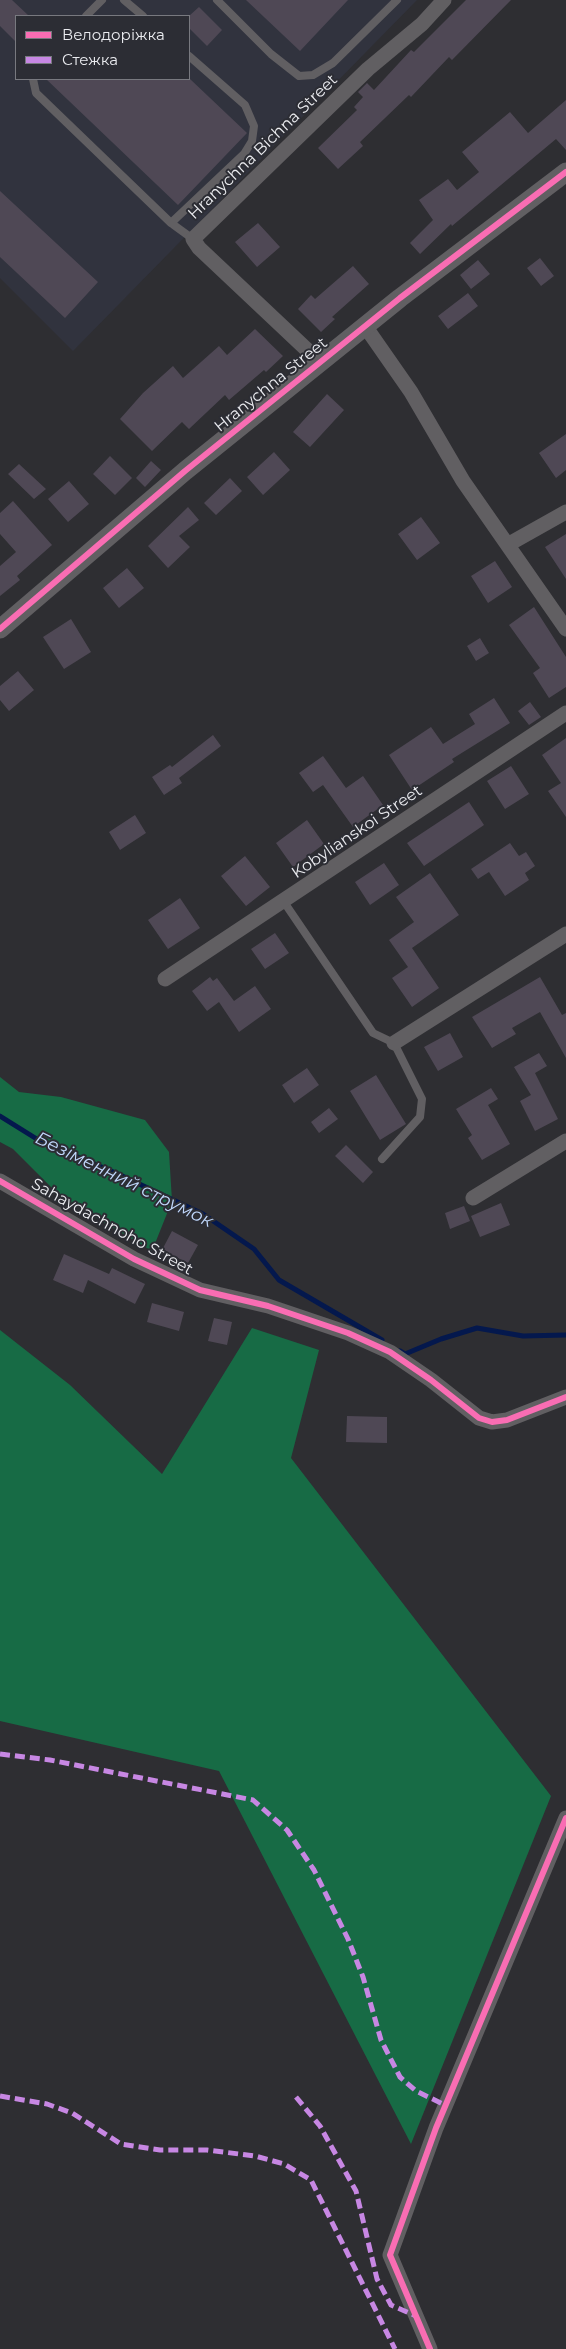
<!DOCTYPE html>
<meta charset="utf-8">
<style>
body{margin:0}
#map{position:relative;width:566px;height:2349px;overflow:hidden;background:#2e2e32;font-family:Montserrat,sans-serif}
canvas{display:block}
.legend{position:absolute;left:15px;top:15px;width:175px;height:65px;box-sizing:border-box;background:#2c2d34;border:1px solid #78797f;margin:0;padding:6px 9px;list-style:none;font-size:15px;color:#ebecf0}
.legend li{display:flex;align-items:center;gap:10px;height:25px}
.legend b{width:25px;border:1px solid #78797f}
</style>
<div id="map">
<canvas width="566" height="2349"></canvas>
<ul class="legend">
<li><b style="height:6px;background:#f96db3"></b>Велодоріжка</li>
<li><b style="height:6px;background:#c787e3"></b>Стежка</li>
</ul>
</div>
<script>
const ctx = document.querySelector('canvas').getContext('2d');
ctx.lineJoin = 'round';
function fillPath(path, color) {
  ctx.fillStyle = color;
  ctx.fill(path, 'evenodd');
}
function shape(rows) {
  const path = new Path2D();
  for (const r of rows) {
    path.moveTo(r[0], r[1]);
    for (let i = 2; i < r.length; i += 2) path.lineTo(r[i], r[i + 1]);
  }
  return path;
}
function stroke(path, color, width, dash) {
  ctx.strokeStyle = color;
  ctx.lineWidth = width;
  ctx.lineCap = dash ? 'butt' : 'round';
  ctx.setLineDash(dash || []);
  ctx.stroke(path);
}
function label(font, color, halo, rows, align = 'center') {
  ctx.font = font + ' Montserrat,sans-serif';
  ctx.lineWidth = 4;
  ctx.setLineDash([]);
  ctx.textBaseline = 'middle';
  ctx.strokeStyle = halo;
  ctx.fillStyle = color;
  for (const [text, x, y, turn = 0] of rows) {
    ctx.save();
    ctx.translate(x, y);
    ctx.rotate((+turn || 0) * Math.PI / 180);
    ctx.textAlign = isNaN(turn) ? turn : align;
    if (halo) ctx.strokeText(text, 0, 0);
    ctx.fillText(text, 0, 0);
    ctx.restore();
  }
}
const built = shape([
 [0,0,417,0,73,351,0,278],
 [16,16,189,16,189,79,16,79]
]);
const forest = shape([
 [0,1077,19,1092,61,1097,145,1120,169,1152,172,1201,152,1251,60,1196,13,1149,0,1142],
 [252,1328,319,1350,291,1458,551,1796,411,2144,219,1771,0,1721,0,1330,70,1385,162,1474]
]);
const stream = shape([
 [0,1116,40,1141,118,1174,203,1214,254,1249,279,1280,382,1340],
 [400,1351,405,1354,441,1339,477,1328,523,1336,566,1335]
]);
const building = shape([
 [0,0,12,0,29,16,16,16,16,42,0,26],
 [246,0,348,0,300,51],
 [466,0,511,0,452,60,449,57,411,97,409,95,360,142,363,146,338,169,318,148,357,110,354,107,363,97,358,92,367,83,374,90,411,50,414,52],
 [199,7,222,30,207,46,189,28,189,16],
 [46,79,190,79,247,133,178,205],
 [566,100,566,150,556,139,452,226,451,224,420,254,410,243,433,220,419,200,448,179,457,190,479,172,462,152,510,112,528,133],
 [0,191,98,282,65,318,0,257],
 [258,223,280,247,257,267,235,242],
 [540,258,554,276,541,286,527,268],
 [478,260,490,274,471,289,460,275],
 [353,266,369,284,332,317,335,319,321,332,298,309,311,295,315,299],
 [468,293,478,306,448,329,438,316],
 [255,329,283,356,266,372,264,370,229,400,225,395,189,429,182,422,152,451,120,419,143,393,173,366,183,378,219,346,227,355],
 [327,394,344,410,310,447,293,432],
 [566,434,566,470,556,478,539,453],
 [274,452,290,470,263,495,247,477],
 [110,456,132,478,115,495,93,474],
 [151,461,161,470,145,487,136,478],
 [19,464,46,489,34,499,8,474],
 [230,478,242,491,216,515,204,503],
 [69,481,89,504,68,522,48,499],
 [13,501,52,545,17,576,20,580,0,596,0,566,16,552,0,534,0,513],
 [188,507,199,520,179,536,190,547,168,568,148,546],
 [421,517,440,543,417,560,398,534],
 [566,534,566,579,545,547],
 [495,561,512,587,488,603,471,576],
 [127,568,144,588,119,608,103,588],
 [534,607,566,657,566,687,549,698,533,673,540,668,509,625],
 [71,619,91,652,64,669,43,637],
 [480,638,489,653,476,661,467,646],
 [18,671,34,690,9,711,0,700,0,686],
 [494,698,510,723,452,759,454,762,412,790,389,755,431,727,443,744,475,724,469,714],
 [530,702,541,717,529,725,518,711],
 [213,735,221,746,179,778,182,783,164,795,152,777,170,765,172,767],
 [566,738,566,817,548,791,561,783,542,755],
 [323,756,346,788,363,776,383,805,353,827,323,785,313,792,299,773],
 [511,766,529,794,505,809,487,781],
 [469,802,484,825,424,866,407,843],
 [135,815,146,833,120,850,109,832],
 [307,820,324,844,293,867,276,843],
 [510,843,519,856,526,852,535,866,525,873,529,880,505,896,489,872,478,879,471,869],
 [245,856,270,887,246,906,221,876],
 [384,863,399,885,370,905,355,882],
 [430,873,459,915,412,948,439,988,412,1007,392,978,408,967,389,940,414,922,396,897],
 [180,898,200,928,168,949,148,920],
 [275,933,289,953,265,969,251,949],
 [210,977,213,981,217,978,234,1001,255,986,271,1009,239,1032,219,1002,207,1011,192,991],
 [540,977,562,1015,566,1013,566,1058,540,1012,512,1028,516,1034,492,1048,472,1017],
 [450,1033,463,1057,438,1071,424,1047],
 [539,1053,547,1066,535,1073,558,1119,535,1131,520,1101,531,1095,514,1067],
 [307,1068,319,1085,294,1103,282,1085],
 [376,1075,406,1124,380,1140,350,1091],
 [491,1088,498,1099,488,1105,510,1144,482,1160,468,1138,472,1135,456,1109],
 [329,1108,338,1119,319,1133,311,1122],
 [346,1145,373,1172,363,1183,335,1156],
 [501,1203,510,1225,480,1237,471,1216],
 [464,1206,470,1221,450,1229,445,1213],
 [172,1231,198,1245,188,1263,162,1250],
 [64,1254,109,1274,112,1268,145,1284,135,1304,88,1280,83,1293,53,1280],
 [152,1303,184,1312,179,1331,147,1322],
 [214,1318,232,1322,227,1345,208,1341],
 [347,1416,387,1417,387,1443,346,1442]
]);
const service = shape([
 [124,0,143,16],
 [217,0,271,54,299,76,313,75,333,63,397,0],
 [86,16,102,0],
 [189,56,245,105,254,126,252,141,244,154,171,223,193,239],
 [33,79,36,93,171,223],
 [284,902,373,1033,394,1043,422,1099,420,1117,382,1159]
]);
const minor = shape([
 [365,326,411,392,463,481,566,629],
 [321,363,199,248,193,239,368,69,422,24,444,0],
 [509,544,566,512],
 [165,979,566,713],
 [394,1043,566,934],
 [0,1181,134,1259,200,1290,268,1306,348,1333,390,1352,431,1380,479,1418,492,1422,507,1420,566,1397],
 [473,1198,566,1141],
 [430,2349,390,2255,436,2128,566,1818]
]);
const tertiary = shape([
 [0,629,185,471,400,298,566,172]
]);
const quiet = shape([
 [0,1754,50,1760,253,1800,287,1830,314,1870,348,1939,363,1977,381,2040,400,2077,416,2091,445,2105],
 [0,2096,47,2104,72,2113,121,2144,160,2150,207,2150,255,2156,284,2164,311,2180,395,2349],
 [296,2097,320,2126,356,2191,377,2279,391,2305,416,2316]
]);
const cycleway = shape([
 [0,629,185,471,400,298,566,172],
 [0,1181,134,1259,200,1290,268,1306,348,1333,390,1352,431,1380,479,1418,492,1422,507,1420,566,1397],
 [430,2349,390,2255,436,2128,566,1818]
]);
const streetNames = [
 ["Hranychna Bichna Street",263,147,-44],
 ["Hranychna Street",271,385,-39],
 ["Kobylianskoi Street",357,832,-34],
 ["Sahaydachnoho Street",112,1227,29]
];
const waterNames = [
 ["Безіменний струмок",124,1180,26]
];
fillPath(built, '#31333e');
fillPath(forest, '#176b45');
stroke(stream, '#04184d', 5);
fillPath(building, '#4f4855');
stroke(service, '#615f62', 8);
stroke(minor, '#615f62', 15);
stroke(tertiary, '#615f62', 19);
stroke(quiet, '#c787e3', 5, [10, 5]);
stroke(cycleway, '#f96db3', 6);
label('16px', '#ebecf0', '#2c2d34', streetNames);
label('italic 18px', '#c1d8fc', '#2c2d34', waterNames);
</script>
